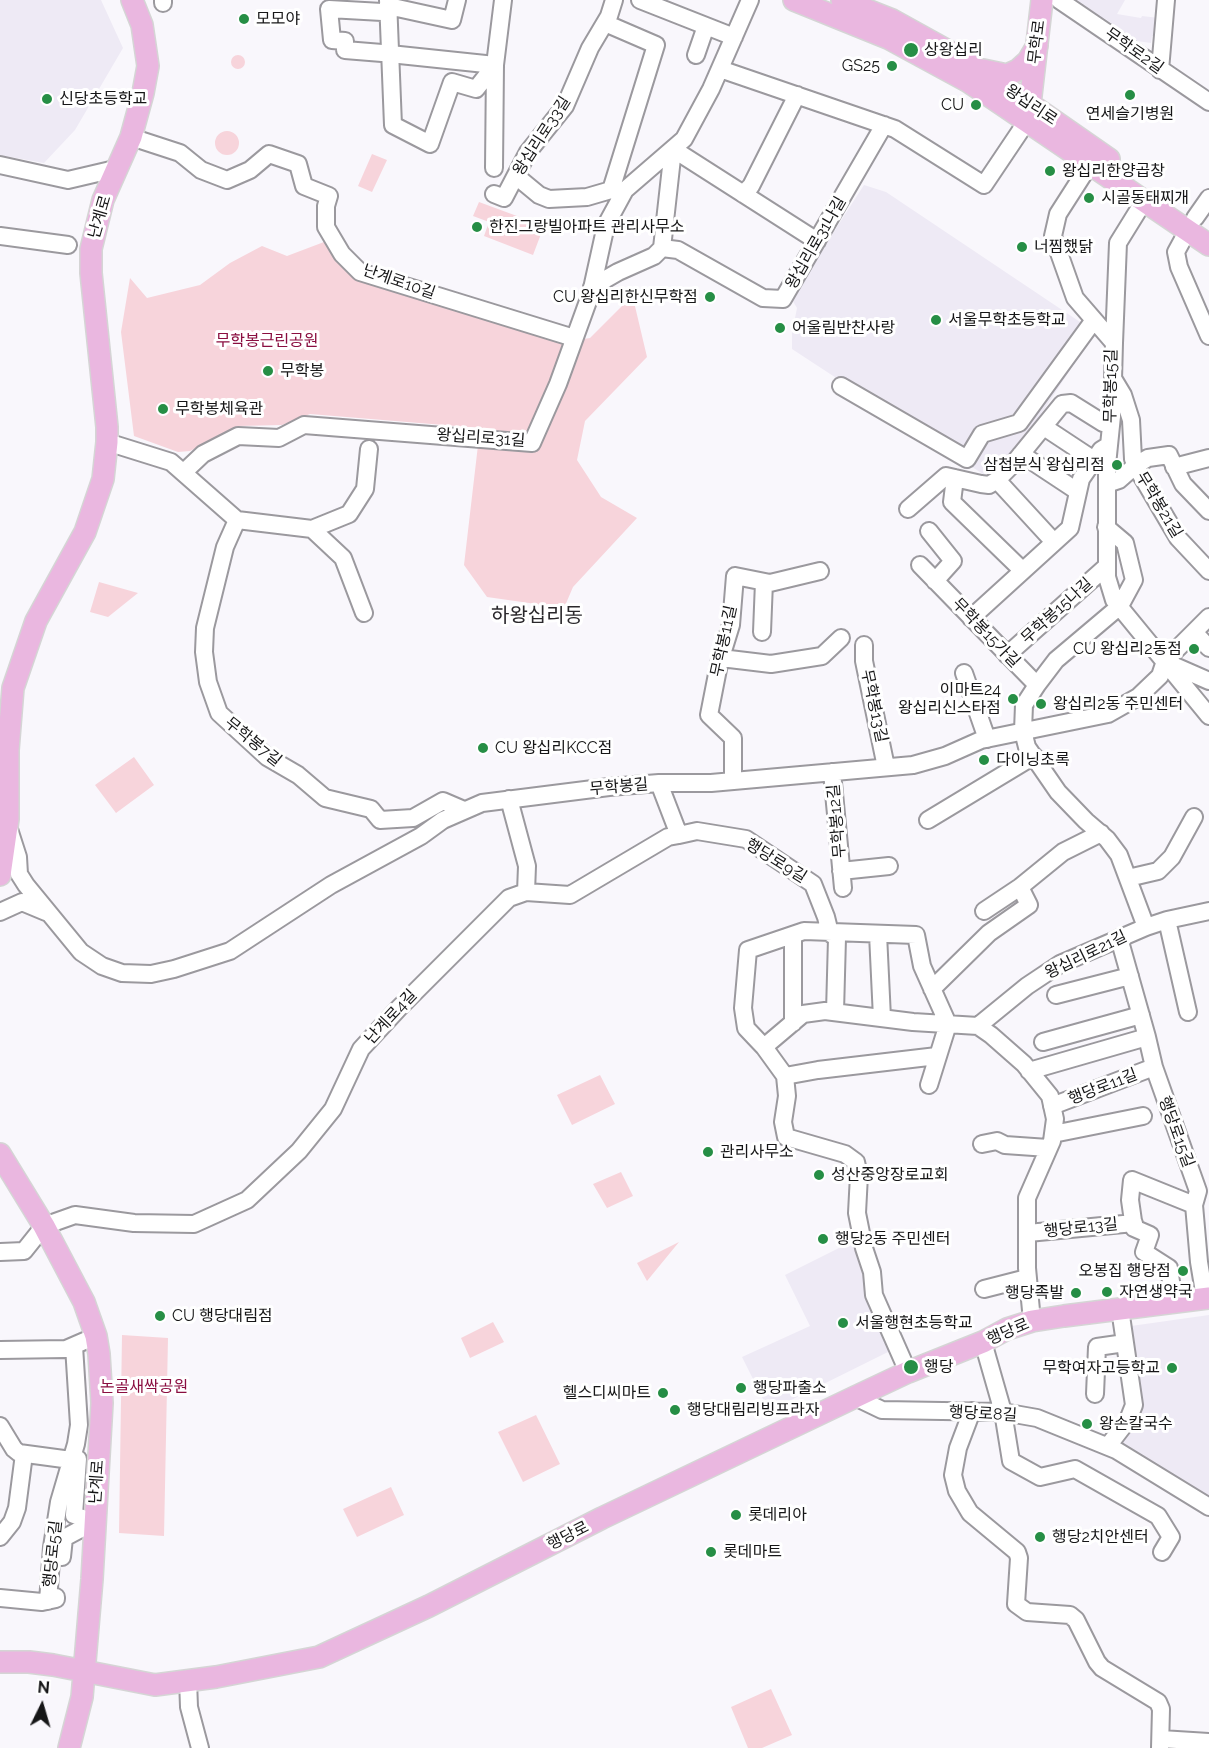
<!DOCTYPE html>
<meta charset="utf-8">
<style>
body{margin:0}
#map{position:relative;width:1209px;height:1748px;overflow:hidden;background:#f9f7fc;font-family:Raleway,sans-serif}
canvas{display:block}
.north{position:absolute;left:12px;top:1676px;width:60px;height:60px;-webkit-text-stroke:4px #fff;paint-order:stroke;rotate:5deg;font-size:16px;font-weight:700;line-height:24px;text-align:center;color:#161617}
.north::after{content:'';display:block;margin:auto;width:21px;height:27px;background:#161617;clip-path:polygon(50% 0,100% 100%,50% 72%,0 100%)}
</style>
<div id="map">
<canvas width="1209" height="1748"></canvas>
<div class="north">N</div>
</div>
<script>
const ctx = document.querySelector('canvas').getContext('2d');
ctx.lineJoin = 'round';
function fillPath(path, color) {
  ctx.fillStyle = color;
  ctx.fill(path, 'evenodd');
}
function shape(rows) {
  const path = new Path2D();
  for (const r of rows) {
    if (r.length === 3) {
      path.moveTo(r[0] + r[2], r[1]);
      path.arc(r[0], r[1], r[2], 0, 2 * Math.PI);
      continue;
    }
    path.moveTo(r[0], r[1]);
    for (let i = 2; i < r.length; i += 2) path.lineTo(r[i], r[i + 1]);
  }
  return path;
}
function stroke(path, color, width, dash) {
  ctx.strokeStyle = color;
  ctx.lineWidth = width;
  ctx.lineCap = dash ? 'butt' : 'round';
  ctx.setLineDash(dash || []);
  ctx.stroke(path);
}
function label(font, color, halo, rows, align = 'center') {
  ctx.font = font + ' Raleway,"Noto Sans KR",sans-serif';
  ctx.lineWidth = 6;
  ctx.setLineDash([]);
  ctx.textBaseline = 'middle';
  ctx.strokeStyle = halo;
  ctx.fillStyle = color;
  for (const [text, x, y, turn = 0] of rows) {
    ctx.save();
    ctx.translate(x, y);
    ctx.rotate((+turn || 0) * Math.PI / 180);
    ctx.textAlign = isNaN(turn) ? turn : align;
    if (halo) ctx.strokeText(text, 0, 0);
    ctx.fillText(text, 0, 0);
    ctx.restore();
  }
}
const built = shape([
 [0,0,101,0,123,48,75,130,44,163,0,155],
 [1073,0,1125,0,1117,14,1141,18,1142,16,1159,18,1157,36,1152,36,1151,43,1137,41,1104,18,1102,21],
 [864,185,886,192,1095,332,1009,463,989,478,792,349,792,333,797,308,791,298],
 [853,1241,859,1247,865,1268,867,1296,876,1321,890,1351,769,1411,742,1357,810,1326,785,1275],
 [1209,1315,1209,1504,1111,1446,1138,1410,1131,1326]
]);
const green = shape([
 [238,62,7],
 [227,143,12],
 [372,154,387,160,372,192,358,186],
 [479,202,544,226,533,255,484,236,489,222,473,216],
 [324,242,352,277,564,342,590,338,625,303,634,302,647,357,585,421,577,460,601,497,637,518,573,587,564,608,487,597,464,565,480,428,310,414,282,425,238,426,190,451,178,452,134,436,121,332,130,278,147,298,200,285,230,263,262,246,287,256],
 [99,582,138,593,108,617,90,612],
 [134,757,154,785,116,813,95,785],
 [600,1075,615,1104,572,1125,557,1095],
 [621,1172,633,1196,607,1208,593,1184],
 [679,1242,647,1281,637,1263],
 [493,1322,504,1342,470,1358,461,1338],
 [122,1335,168,1338,164,1536,119,1533],
 [536,1415,560,1464,523,1482,498,1432],
 [391,1487,404,1515,357,1537,343,1509],
 [771,1689,792,1735,762,1748,748,1748,731,1707]
]);
const minor = shape([
 [163,0,163,3],
 [388,0,393,125,430,144,452,82,476,89,495,65],
 [640,0,734,37],
 [1059,0,1209,102],
 [388,6,452,20,457,0],
 [382,12,329,9,332,40,345,41,345,50,382,53],
 [605,23,656,45,611,190],
 [390,54,495,65],
 [696,55,706,26],
 [720,69,895,129,984,185,1027,121],
 [1160,70,1166,0],
 [131,137,180,153,201,170,227,180,250,170,269,154,298,164,304,186,329,196,326,206,326,227,342,254,360,272,574,338],
 [1090,164,1058,214,1053,236,1075,298,1114,343,1112,416,1107,465,1107,577,1114,600,1209,716],
 [0,165,68,180,115,169],
 [494,168,495,65,503,0],
 [516,176,539,195,549,199,587,197,611,190,621,190],
 [494,194,504,198,528,152,565,106,590,48,609,16,614,0],
 [743,194,751,186,797,95],
 [1195,218,1209,198],
 [1188,230,1176,252,1179,267,1209,336],
 [0,236,68,245],
 [662,248,678,250,763,298,783,299,884,125],
 [662,248,673,149,817,241],
 [592,287,618,272,654,256,662,248],
 [1114,343,1118,243,1144,201],
 [1114,380,1123,395,1131,420,1133,459,1138,470,1178,538,1209,571],
 [841,386,967,459,982,434,1019,423,1094,320],
 [1044,427,1094,460],
 [107,442,171,462,237,520],
 [1021,454,1077,491],
 [1174,467,1209,458],
 [184,472,203,454,238,436,279,438,304,425,532,443,558,384,591,293,606,225,625,190,684,139,711,89,750,0],
 [955,478,952,502,1023,571],
 [997,480,1054,542],
 [1107,484,1119,480,1136,465,1148,458,1169,455,1183,484,1209,511],
 [908,509,946,476,981,484,989,485,997,480,1013,464,1062,404,1071,403,1103,423,1111,425],
 [237,520,225,547,205,628,204,652,208,682,219,713,267,757,298,775,325,798,371,809,380,820,413,818,443,801,464,810],
 [237,520,312,529,349,514,365,489,369,449],
 [1106,527,1125,543,1134,580,1120,606,1056,660,1037,685,1024,705,1023,731,1027,747,1058,792,1086,821,1107,839,1119,855,1146,927],
 [312,529,343,558,364,613],
 [929,531,953,561,935,581],
 [920,565,1037,685],
 [971,618,1070,528,1081,479,1101,450,1109,445],
 [762,632,764,582],
 [1194,632,1209,648],
 [864,645,864,661,886,767],
 [1007,655,1107,566],
 [721,658,771,664,822,656,841,638],
 [1168,663,1209,681],
 [964,673,987,739],
 [832,772,843,888],
 [733,781,733,738,709,715,719,664,731,625,735,576,770,583,820,571],
 [509,799,527,866,526,892],
 [928,820,1034,756],
 [8,826,18,857,19,874,26,885,81,952,102,966,122,973,151,974,174,969,230,951,331,885,421,836,443,820,482,803,609,787,659,783,711,783,913,765,945,756,981,740,1108,714,1138,697,1160,676,1165,661,1209,617],
 [679,835,697,831,746,839,813,884,826,917,830,933],
 [841,871,889,866],
 [1128,878,1158,871,1172,857,1194,817],
 [984,911,1020,887,1063,852,1101,833],
 [0,912,22,902,46,912],
 [1167,920,1188,1012],
 [830,933,837,938,835,1012],
 [878,934,882,1018],
 [1119,938,1147,1037,1154,1067,1198,1191,1194,1205,1199,1262,1205,1298],
 [932,989,989,933,1029,905,1020,887],
 [1056,995,1130,976],
 [793,1023,793,935],
 [978,1026,991,1035,1024,1064,1050,1096,1055,1119,1052,1141,1027,1198,1027,1268,1032,1321],
 [1043,1042,1141,1015],
 [764,1047,803,1014,825,1011,913,1022,978,1026,1027,986,1060,964,1146,927,1167,920,1209,911],
 [1029,1071,1147,1037],
 [785,1076,818,1070,937,1056],
 [1052,1106,1154,1067],
 [1053,1134,1143,1116],
 [982,1144,997,1141,1005,1145,1048,1148],
 [1028,1233,1134,1223],
 [0,1252,24,1251,44,1226,75,1215,134,1223,194,1224,247,1200,299,1151,333,1109,361,1049,399,1008,509,898,526,892,570,895,668,837,679,835,659,783],
 [984,1289,1027,1278],
 [1174,1302,1169,1268,1144,1252,1150,1235,1134,1228,1130,1200,1132,1180,1194,1205],
 [983,1342,1003,1412,1011,1461,1040,1477,1075,1469,1158,1516,1171,1537,1162,1552],
 [0,1350,66,1349,96,1336],
 [908,1372,874,1295,872,1272,864,1248,857,1213,859,1175,856,1162,845,1154,786,1137,783,1122,787,1096,785,1076,764,1047,746,1028,743,1008,748,950,804,931,916,935,922,966,948,1024,929,1085],
 [1095,1394,1097,1347,1125,1343,1120,1309],
 [855,1397,882,1410,1003,1412,1037,1418,1116,1450,1209,1507],
 [972,1411,958,1448,953,1475,957,1491,970,1513,1017,1552,1019,1558,1016,1604,1027,1612,1070,1615,1076,1620,1097,1662,1102,1668,1158,1702,1161,1709,1160,1748],
 [0,1426,14,1449,19,1453,71,1460],
 [1108,1446,1128,1420,1134,1405,1125,1343],
 [78,1459,74,1515,94,1522],
 [0,1537,12,1522,17,1508,24,1454],
 [62,1557,64,1538,94,1522],
 [0,1598,42,1602,56,1599,56,1597],
 [48,1601,52,1547,59,1502,76,1444,79,1425,74,1346],
 [188,1680,189,1707,200,1748],
 [1161,1739,1209,1742]
]);
const major = shape([
 [794,0,888,38,969,82,1209,245],
 [842,0,892,20,957,56,1030,104,1109,159],
 [983,70,1007,75,1018,70,1028,61,1037,46],
 [1023,114,1030,104,1042,0],
 [0,875,8,819,8,750,13,688,36,621,85,532,103,479,107,442,107,427,91,273,91,249,103,200,131,137,143,93,148,66,142,25,132,0],
 [0,1154,44,1226,84,1302,96,1336,99,1354,102,1403,92,1579,82,1697,69,1748],
 [0,1662,29,1662,53,1665,155,1685,216,1677,319,1657,429,1606,602,1518,855,1397,908,1372,983,1342,1007,1329,1032,1321,1064,1316,1209,1298]
]);
const markers = [
 [244,19,6,"#268e45"],
 [911,50,8,"#268e45"],
 [892,66,6,"#268e45"],
 [1130,95,6,"#268e45"],
 [47,99,6,"#268e45"],
 [976,105,6,"#268e45"],
 [1050,171,6,"#268e45"],
 [1089,198,6,"#268e45"],
 [477,227,6,"#268e45"],
 [1022,247,6,"#268e45"],
 [710,297,6,"#268e45"],
 [936,320,6,"#268e45"],
 [780,328,6,"#268e45"],
 [268,371,6,"#268e45"],
 [163,409,6,"#268e45"],
 [1117,465,6,"#268e45"],
 [1194,649,6,"#268e45"],
 [1013,699,6,"#268e45"],
 [1041,704,6,"#268e45"],
 [483,748,6,"#268e45"],
 [984,760,6,"#268e45"],
 [708,1152,6,"#268e45"],
 [819,1175,6,"#268e45"],
 [823,1239,6,"#268e45"],
 [1183,1271,6,"#268e45"],
 [1107,1292,6,"#268e45"],
 [1076,1293,6,"#268e45"],
 [160,1316,6,"#268e45"],
 [843,1323,6,"#268e45"],
 [911,1367,8,"#268e45"],
 [1172,1368,6,"#268e45"],
 [741,1388,6,"#268e45"],
 [663,1393,6,"#268e45"],
 [675,1410,6,"#268e45"],
 [1087,1424,6,"#268e45"],
 [736,1515,6,"#268e45"],
 [1040,1537,6,"#268e45"],
 [711,1552,6,"#268e45"]
];
const poiNames = [
 ["모모야",256,19],
 ["상왕십리",924,50],
 ["GS25",880,66,"right"],
 ["신당초등학교",59,99],
 ["CU",964,105,"right"],
 ["연세슬기병원",1130,114,"center"],
 ["왕십리한양곱창",1062,171],
 ["시골동태찌개",1101,198],
 ["한진그랑빌아파트 관리사무소",489,227],
 ["너찜했닭",1034,247],
 ["CU 왕십리한신무학점",698,297,"right"],
 ["서울무학초등학교",948,320],
 ["어울림반찬사랑",792,328],
 ["무학봉",280,371],
 ["무학봉체육관",175,409],
 ["삼첩분식 왕십리점",1105,465,"right"],
 ["CU 왕십리2동점",1182,649,"right"],
 ["이마트24",1001,690,"right"],
 ["왕십리신스타점",1001,708,"right"],
 ["왕십리2동 주민센터",1053,704],
 ["CU 왕십리KCC점",495,748],
 ["다이닝초록",996,760],
 ["관리사무소",720,1152],
 ["성산중앙장로교회",831,1175],
 ["행당2동 주민센터",835,1239],
 ["오봉집 행당점",1171,1271,"right"],
 ["자연생약국",1119,1292],
 ["행당족발",1064,1293,"right"],
 ["CU 행당대림점",172,1316],
 ["서울행현초등학교",855,1323],
 ["행당",924,1367],
 ["무학여자고등학교",1160,1368,"right"],
 ["행당파출소",753,1388],
 ["헬스디씨마트",651,1393,"right"],
 ["행당대림리빙프라자",687,1410],
 ["왕손칼국수",1099,1424],
 ["롯데리아",748,1515],
 ["행당2치안센터",1052,1537],
 ["롯데마트",723,1552]
];
const streetNames = [
 ["무학로",1037,42,-83],
 ["무학로2길",1134,51,35],
 ["왕십리로",1031,105,34],
 ["왕십리로33길",542,136,-57],
 ["난계로",100,217,-74],
 ["왕십리로31나길",816,243,-60],
 ["난계로10길",399,282,19],
 ["무학봉15길",1111,386,-89],
 ["왕십리로31길",481,438,4],
 ["무학봉21길",1159,505,59],
 ["무학봉15나길",1057,611,-42],
 ["무학봉15가길",986,633,46],
 ["무학봉11길",724,641,-78],
 ["무학봉13길",874,706,78],
 ["무학봉7길",253,742,39],
 ["무학봉길",619,787,-5],
 ["무학봉12길",837,821,-95],
 ["행당로9길",776,861,32],
 ["왕십리로21길",1086,955,-26],
 ["난계로4길",391,1017,-47],
 ["행당로11길",1103,1087,-21],
 ["행당로15길",1176,1132,70],
 ["행당로13길",1081,1228,-6],
 ["행당로",1008,1332,-23],
 ["행당로8길",983,1414,3],
 ["난계로",97,1482,-86],
 ["행당로",568,1536,-27],
 ["행당로5길",53,1554,-84]
];
const parkNames = [
 ["무학봉근린공원",267,341],
 ["논골새싹공원",144,1387]
];
const quarterNames = [
 ["하왕십리동",537,616]
];
fillPath(built, '#eeeaf5');
fillPath(green, '#f7d4db');
stroke(minor, '#9b999e', 20);
stroke(major, '#d5d5d5', 24);
stroke(minor, '#fff', 16);
stroke(major, '#eab7e0', 21);
for (const [x, y, r, color] of markers) {
  const dot = new Path2D();
  dot.arc(x, y, r, 0, 2 * Math.PI);
  ctx.fillStyle = color;
  ctx.fill(dot);
  stroke(dot, '#fff', 2);
}
label('16px', '#161617', '#fff', poiNames, 'left');
label('16px', '#161617', '#fff', streetNames);
label('16px', '#8a0e40', '#fff', parkNames);
label('20px', '#2a282c', '#fff', quarterNames);
</script>
